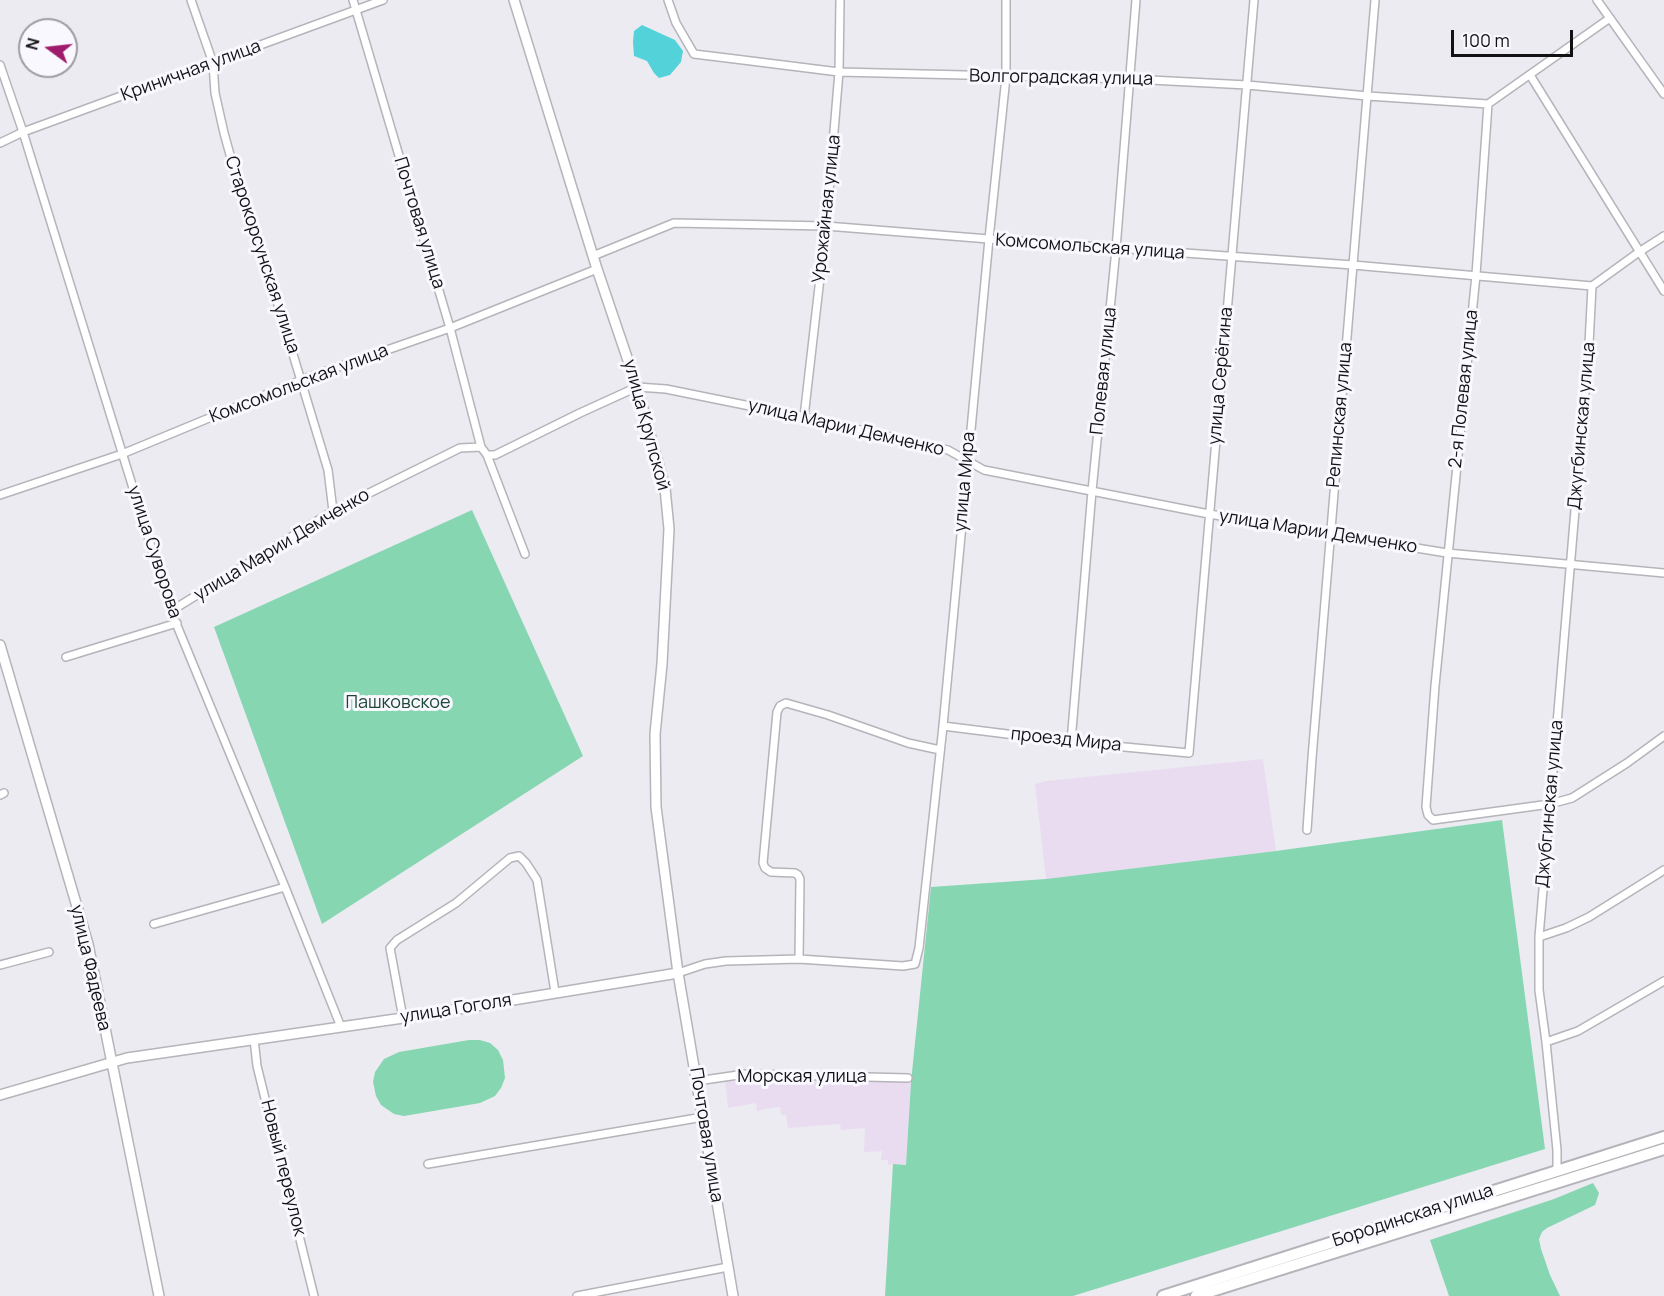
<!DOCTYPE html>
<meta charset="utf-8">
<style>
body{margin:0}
#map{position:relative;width:1664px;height:1296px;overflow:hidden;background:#ecebf1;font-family:Manrope,sans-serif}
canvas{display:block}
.north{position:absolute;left:18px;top:18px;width:60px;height:60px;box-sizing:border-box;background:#f9f8ff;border:2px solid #9d9ca1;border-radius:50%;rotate:285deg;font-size:16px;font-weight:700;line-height:24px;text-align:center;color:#121214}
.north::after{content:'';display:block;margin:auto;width:21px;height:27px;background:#9f1b6b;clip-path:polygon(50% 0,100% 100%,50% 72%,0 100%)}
.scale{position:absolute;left:1451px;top:30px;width:122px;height:27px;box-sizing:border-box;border:3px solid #121214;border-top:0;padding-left:8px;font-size:18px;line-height:21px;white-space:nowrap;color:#121214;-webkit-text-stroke:4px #f9f8ff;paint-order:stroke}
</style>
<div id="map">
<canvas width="1664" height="1296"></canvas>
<div class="north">N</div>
<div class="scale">100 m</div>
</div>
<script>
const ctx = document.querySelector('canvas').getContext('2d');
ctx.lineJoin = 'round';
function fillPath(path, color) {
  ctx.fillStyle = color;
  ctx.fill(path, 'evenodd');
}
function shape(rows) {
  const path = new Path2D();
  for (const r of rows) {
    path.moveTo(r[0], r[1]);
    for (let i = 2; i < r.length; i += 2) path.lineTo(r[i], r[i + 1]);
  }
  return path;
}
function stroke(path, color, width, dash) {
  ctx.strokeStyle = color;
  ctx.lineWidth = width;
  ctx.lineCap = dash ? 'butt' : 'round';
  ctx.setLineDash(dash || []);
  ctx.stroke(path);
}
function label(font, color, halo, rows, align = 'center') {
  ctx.font = font + ' Manrope,sans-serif';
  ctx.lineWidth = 6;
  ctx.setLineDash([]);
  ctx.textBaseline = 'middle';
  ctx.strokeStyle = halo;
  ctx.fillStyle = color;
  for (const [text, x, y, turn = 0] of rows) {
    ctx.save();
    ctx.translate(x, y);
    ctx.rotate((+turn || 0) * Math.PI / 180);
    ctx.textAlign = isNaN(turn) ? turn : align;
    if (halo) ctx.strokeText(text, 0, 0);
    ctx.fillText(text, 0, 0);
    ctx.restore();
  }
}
const industrial = shape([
 [1263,759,1276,851,1046,879,1035,784,1046,781],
 [761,1077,911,1082,906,1165,893,1164,888,1165,888,1160,881,1160,882,1151,864,1152,865,1128,841,1130,840,1124,788,1128,786,1115,781,1115,780,1107,764,1109,757,1112,756,1103,728,1108,725,1079]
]);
const green = shape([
 [472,510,583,756,322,924,214,627],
 [1502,820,1545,1149,1073,1296,885,1296,893,1164,906,1165,911,1082,931,887,1046,879,1276,851],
 [469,1040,480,1040,490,1043,498,1050,503,1060,505,1078,501,1088,495,1096,480,1103,404,1116,394,1114,381,1105,376,1096,373,1082,375,1072,384,1059,399,1052],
 [1593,1183,1599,1193,1595,1205,1547,1228,1542,1232,1539,1239,1541,1249,1550,1275,1560,1296,1449,1296,1430,1240,1554,1199]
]);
const water = shape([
 [642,25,675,40,683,51,681,62,670,75,659,78,654,73,647,61,634,56,633,42,634,31]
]);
const street = shape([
 [191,0,213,63,215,93,224,133,247,216,276,298,328,470,333,511],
 [353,0,450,328,481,447],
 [668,0,676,23,694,54,735,59,839,72,1131,79,1247,85,1368,96,1488,104],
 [1597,0,1664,94],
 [1610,18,1488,104,1476,275,1435,686,1426,807,1428,815,1433,820,1550,804,1572,798,1627,763,1664,736],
 [0,65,23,132,171,611,285,887,341,1027],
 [1530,75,1664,291],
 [0,143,23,132,383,0],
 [593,256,674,223,826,226,989,239,1353,265,1592,286],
 [1592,286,1639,252,1664,236],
 [804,417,826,226,839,72,840,0],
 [487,455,525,554],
 [0,495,122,454,301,380,450,328,597,269],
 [171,611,333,511,460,448,481,447,487,455,495,455,580,413,637,387,666,389,804,417,948,450,984,470,1209,514,1447,553,1664,573],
 [66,657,177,623],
 [943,726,1071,742,1189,753,1254,0],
 [1071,742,1092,491,1116,249,1136,0],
 [0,795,4,793],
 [1307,830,1312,758,1375,0],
 [154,924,285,887],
 [1539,937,1566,928,1589,917,1664,870],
 [799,959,800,879,798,875,795,873,771,872,765,868,763,863,777,712,780,706,786,703,828,715,908,743,940,750],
 [0,965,49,952],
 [678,973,705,964,726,961,799,959,903,966,915,964,919,948,943,726,989,239,1006,77,1006,0],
 [403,1018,390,948,397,940,456,903,510,858,519,856,526,863,537,880,555,992],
 [254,1039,257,1066,314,1296],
 [1546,1042,1578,1031,1664,981],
 [697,1081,745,1074,908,1078],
 [428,1164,703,1117],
 [1557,1171,1557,1150,1546,1042,1539,990,1539,937,1589,344,1592,286],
 [577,1296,728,1267]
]);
const secondary = shape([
 [514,0,597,269,637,387,665,488,669,529,662,664,655,734,656,807,678,973,733,1296],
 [0,645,88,944,159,1296],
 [0,1095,127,1058,403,1018,678,973]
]);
const primary = shape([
 [1163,1296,1664,1137],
 [1196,1296,1664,1149]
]);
const streetNames = [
 ["Криничная улица",191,71,-20],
 ["Волгоградская улица",1061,78,1],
 ["Урожайная улица",827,209,-84],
 ["Почтовая улица",419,223,73],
 ["Комсомольская улица",1090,247,4],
 ["Старокорсунская улица",262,255,72],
 ["Полевая улица",1104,371,-84],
 ["улица Серёгина",1221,376,-85],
 ["Комсомольская улица",299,384,-21],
 ["2-я Полевая улица",1464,389,-84],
 ["Репинская улица",1340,415,-85],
 ["улица Крупской",646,425,75],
 ["Джугбинская улица",1582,426,-85],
 ["улица Марии Демченко",846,428,13],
 ["улица Мира",965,482,-85],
 ["улица Марии Демченко",1318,532,9],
 ["улица Марии Демченко",282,545,-31],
 ["улица Суворова",154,552,72],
 ["проезд Мира",1066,740,6],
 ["Джубгинская улица",1550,804,-85],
 ["улица Фадеева",90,968,77],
 ["улица Гоголя",456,1009,-9],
 ["Морская улица",802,1077],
 ["Почтовая улица",706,1135,81],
 ["Новый переулок",283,1168,76],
 ["Бородинская улица",1413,1216,-18]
];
const parkNames = [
 ["Пашковское",398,703]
];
fillPath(industrial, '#eadcf0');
fillPath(green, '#86d6b2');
fillPath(water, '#54d2d9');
stroke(street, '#b4b4ba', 10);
stroke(secondary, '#b4b4ba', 12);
stroke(primary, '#b4b4ba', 14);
stroke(street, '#fff', 7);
stroke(secondary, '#fff', 9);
stroke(primary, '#fff', 10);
label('18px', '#121214', '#f9f8ff', streetNames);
label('18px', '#1d4735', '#f9f8ff', parkNames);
</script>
